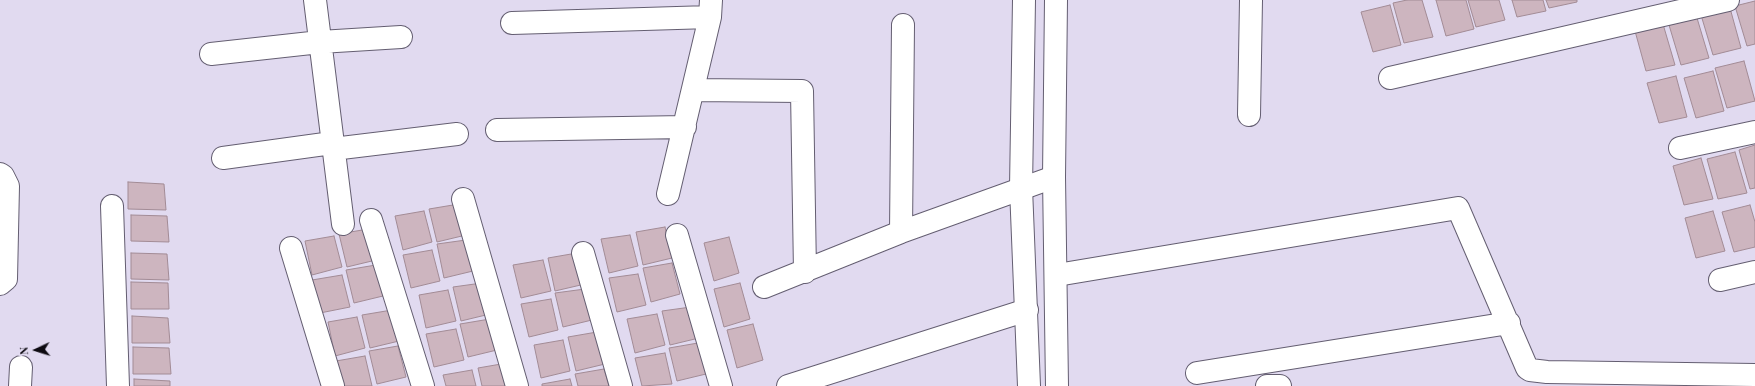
<!DOCTYPE html>
<style>
body{margin:0}
#map{position:relative;width:1755px;height:386px;overflow:hidden;background:#e1daf0;font-family:"Playfair Display",serif}
canvas{display:block}
.north{position:absolute;left:16px;top:330px;width:40px;height:40px;-webkit-text-stroke:3px #e1daf0;paint-order:stroke;rotate:266deg;font-size:11px;font-weight:700;line-height:16px;text-align:center;color:#0d0a11}
.north::after{content:'';display:block;margin:auto;width:14px;height:18px;background:#0d0a11;clip-path:polygon(50% 0,100% 100%,50% 72%,0 100%)}
</style>
<div id="map">
<canvas width="1755" height="386"></canvas>
<div class="north">N</div>
</div>
<script>
const ctx = document.querySelector('canvas').getContext('2d');
ctx.lineJoin = 'round';
function fillPath(path, color) {
  ctx.fillStyle = color;
  ctx.fill(path, 'evenodd');
}
function shape(rows) {
  const path = new Path2D();
  for (const r of rows) {
    path.moveTo(r[0], r[1]);
    for (let i = 2; i < r.length; i += 2) path.lineTo(r[i], r[i + 1]);
  }
  return path;
}
function stroke(path, color, width, dash) {
  ctx.strokeStyle = color;
  ctx.lineWidth = width;
  ctx.lineCap = dash ? 'butt' : 'round';
  ctx.setLineDash(dash || []);
  ctx.stroke(path);
}
const building = shape([
 [1407,0,1422,0,1433,37,1404,43,1393,3,1407,0],
 [1436,0,1466,0,1474,29,1446,36,1436,0],
 [1468,0,1499,0,1505,20,1476,27,1468,0],
 [1512,0,1543,0,1546,11,1517,17,1512,0],
 [1546,0,1577,0,1577,2,1549,8,1546,0],
 [1755,1,1755,44,1747,46,1735,6,1755,1],
 [1390,5,1401,45,1373,52,1361,12,1390,5],
 [1730,8,1741,48,1713,55,1701,15,1730,8],
 [1697,18,1709,58,1681,65,1669,25,1697,18],
 [1663,24,1675,65,1646,71,1635,31,1663,24],
 [1744,61,1755,101,1727,108,1715,68,1744,61],
 [1713,71,1724,111,1696,118,1684,78,1713,71],
 [1676,76,1687,117,1659,123,1647,83,1676,76],
 [1755,145,1755,188,1750,189,1739,150,1755,145],
 [1735,152,1747,193,1718,199,1707,159,1735,152],
 [1701,158,1713,199,1684,205,1673,166,1701,158],
 [128,182,164,184,166,210,128,209,128,182],
 [459,204,466,235,437,242,429,209,459,204],
 [1750,205,1755,222,1755,247,1734,252,1722,212,1750,205],
 [424,211,432,242,403,250,395,216,424,211],
 [1713,211,1725,251,1696,258,1685,218,1713,211],
 [131,215,167,216,169,242,131,241,131,215],
 [665,227,672,258,643,265,636,232,665,227],
 [368,229,376,260,347,267,339,234,368,229],
 [630,235,638,266,609,273,601,239,630,235],
 [334,236,342,267,312,275,305,241,334,236],
 [729,237,739,273,714,281,704,243,729,237],
 [466,240,473,271,444,278,437,244,466,240],
 [432,250,440,281,411,288,403,255,432,250],
 [131,253,167,254,169,280,131,279,131,253],
 [577,253,585,284,555,291,548,258,577,253],
 [543,260,551,291,521,298,513,265,543,260],
 [672,263,680,294,651,302,643,268,672,263],
 [376,265,383,296,354,303,346,270,376,265],
 [638,274,646,305,617,312,609,278,638,274],
 [342,275,350,307,320,313,312,280,342,275],
 [131,282,168,283,169,309,131,309,131,282],
 [482,283,490,314,461,321,453,287,482,283],
 [740,283,750,319,724,327,714,289,740,283],
 [585,289,592,320,563,327,555,293,585,289],
 [448,290,456,321,426,328,419,295,448,290],
 [551,299,558,330,529,337,521,304,551,299],
 [691,307,699,338,670,345,662,311,691,307],
 [392,310,399,341,370,348,362,315,392,310],
 [657,314,665,345,635,353,627,319,657,314],
 [132,316,168,318,170,343,132,343,132,316],
 [357,317,365,348,335,356,328,322,357,317],
 [490,319,497,350,468,357,460,324,490,319],
 [753,324,763,360,737,368,727,330,753,324],
 [456,329,464,360,434,367,426,334,456,329],
 [597,332,605,364,576,371,568,337,597,332],
 [563,340,570,371,541,378,534,345,563,340],
 [698,343,706,374,677,381,669,348,698,343],
 [398,346,406,377,377,384,369,351,398,346],
 [133,347,169,348,171,374,133,374,133,347],
 [665,353,672,384,642,386,635,358,665,353],
 [365,356,372,386,341,386,336,361,365,356],
 [507,363,513,386,482,386,478,368,507,363],
 [604,369,609,386,578,386,575,374,604,369],
 [472,370,476,386,446,386,443,375,472,370],
 [134,379,170,381,170,386,134,386,134,379],
 [570,379,572,386,542,386,542,384,570,379]
]);
const street = shape([
 [315,0,343,224],
 [512,23,710,17],
 [211,54,320,42,401,37],
 [1390,78,1728,0],
 [693,90,802,91,805,272],
 [1249,115,1251,0],
 [497,130,685,127],
 [1680,148,1755,132],
 [333,149,457,134],
 [223,158,332,143],
 [0,174,3,176,8,186,6,279,0,284],
 [668,194,710,17,711,0],
 [463,199,517,386],
 [112,206,118,386],
 [371,220,423,386],
 [901,232,903,25],
 [677,235,721,386],
 [291,248,333,386],
 [583,253,621,386],
 [1057,275,1458,208,1527,368,1530,370,1547,372,1755,375],
 [1720,280,1755,272],
 [764,287,901,232,1054,177],
 [1197,373,1509,323],
 [20,386,21,367],
 [788,386,1027,310],
 [1267,386,1280,386]
]);
const secondary = shape([
 [1024,0,1021,188,1029,386],
 [1056,0,1054,177,1057,386]
]);
fillPath(building, '#cdb5bf');
stroke(building, '#a28b95', 1);
stroke(street, '#645e71', 24);
stroke(secondary, '#645e71', 24);
stroke(street, '#fff', 22);
stroke(secondary, '#fff', 22);
</script>
